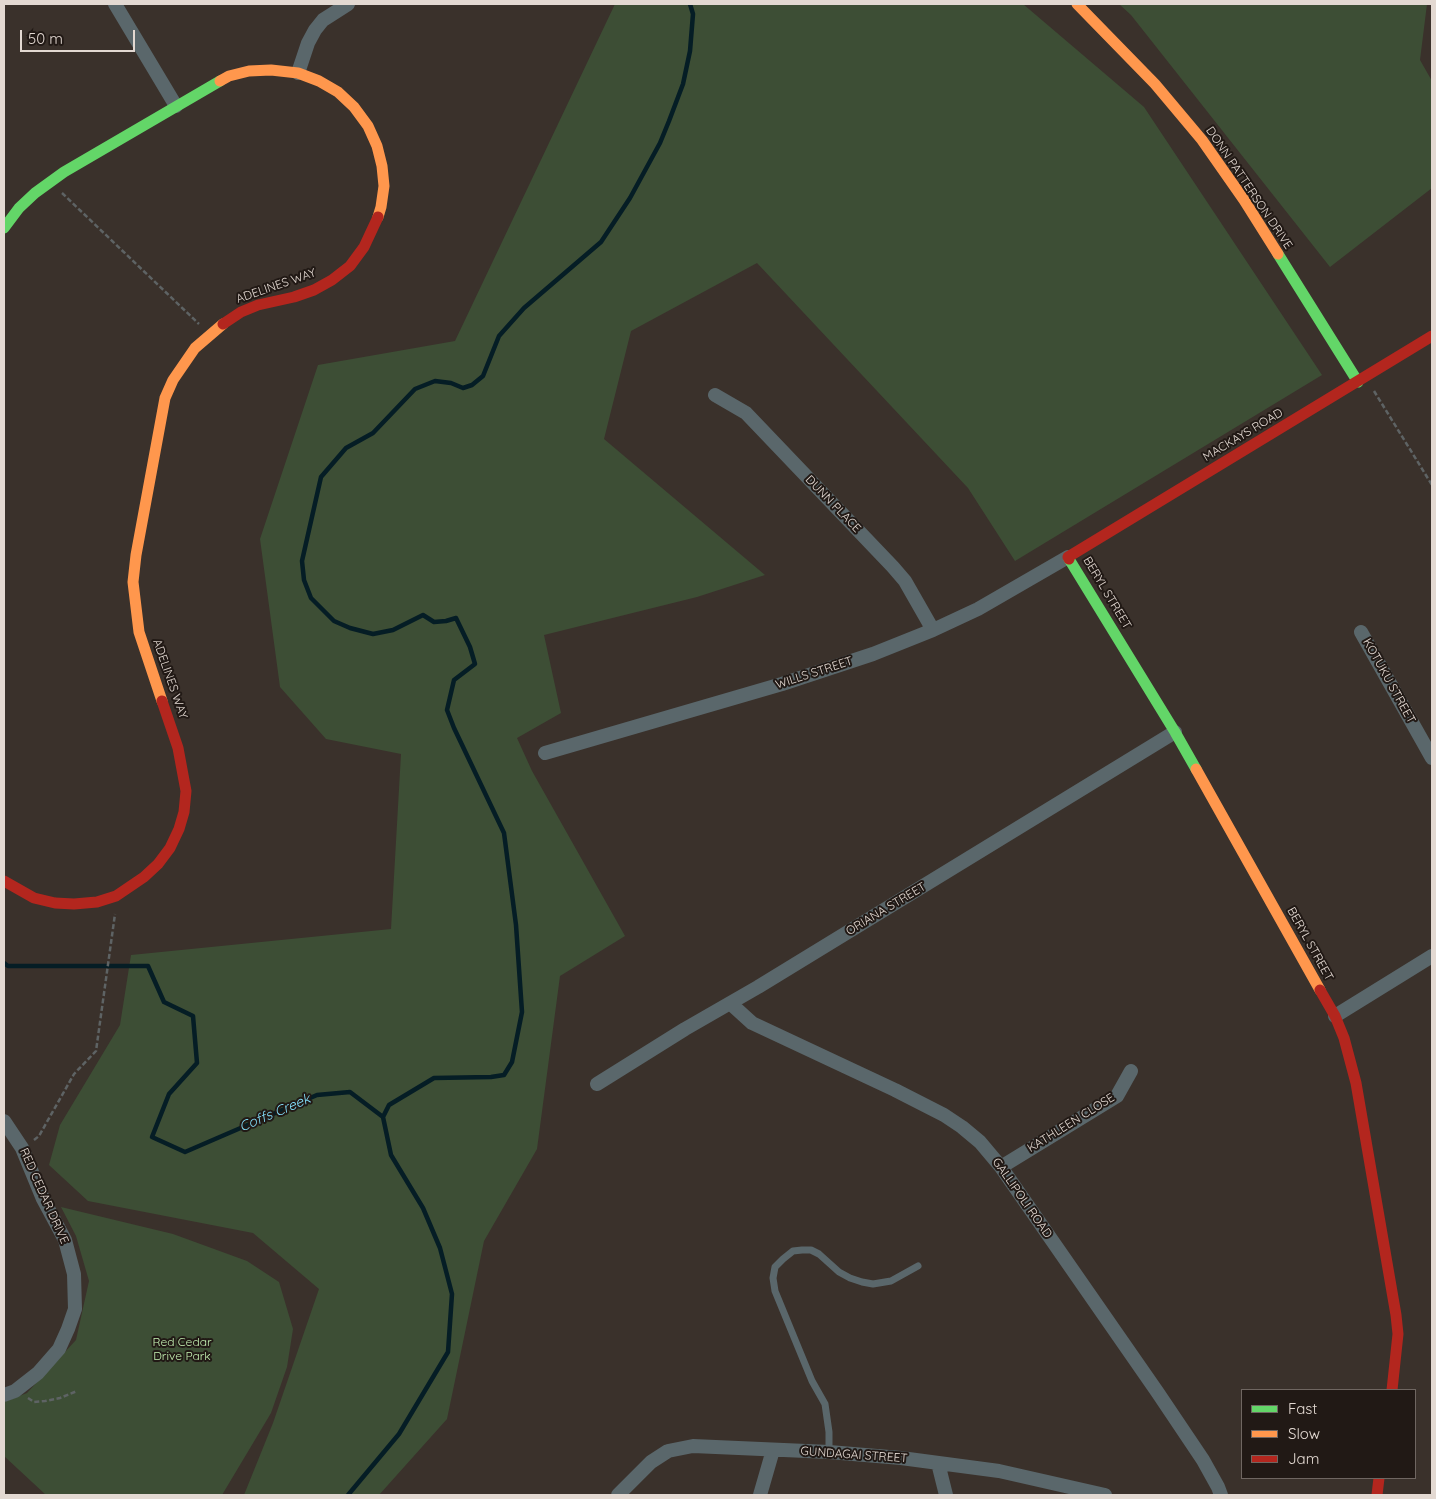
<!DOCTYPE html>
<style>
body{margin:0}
#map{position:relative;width:1436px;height:1499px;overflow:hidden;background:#3a312b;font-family:Quicksand,sans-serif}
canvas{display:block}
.frame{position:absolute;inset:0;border:5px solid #e3d9d2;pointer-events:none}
.legend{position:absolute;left:1241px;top:1389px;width:175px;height:90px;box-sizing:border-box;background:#211915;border:1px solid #6f6661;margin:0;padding:6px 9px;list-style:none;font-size:15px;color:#e3d9d2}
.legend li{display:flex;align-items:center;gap:10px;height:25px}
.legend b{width:25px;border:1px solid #6f6661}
.scale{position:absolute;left:20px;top:30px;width:115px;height:22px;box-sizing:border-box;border:2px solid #e3d9d2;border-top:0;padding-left:6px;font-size:15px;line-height:18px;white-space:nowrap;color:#e3d9d2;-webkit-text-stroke:4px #211915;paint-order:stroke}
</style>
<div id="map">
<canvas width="1436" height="1499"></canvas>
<div class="frame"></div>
<ul class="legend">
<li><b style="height:6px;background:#63d668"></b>Fast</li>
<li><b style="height:6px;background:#ff974d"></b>Slow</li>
<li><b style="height:6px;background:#b3261e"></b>Jam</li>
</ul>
<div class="scale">50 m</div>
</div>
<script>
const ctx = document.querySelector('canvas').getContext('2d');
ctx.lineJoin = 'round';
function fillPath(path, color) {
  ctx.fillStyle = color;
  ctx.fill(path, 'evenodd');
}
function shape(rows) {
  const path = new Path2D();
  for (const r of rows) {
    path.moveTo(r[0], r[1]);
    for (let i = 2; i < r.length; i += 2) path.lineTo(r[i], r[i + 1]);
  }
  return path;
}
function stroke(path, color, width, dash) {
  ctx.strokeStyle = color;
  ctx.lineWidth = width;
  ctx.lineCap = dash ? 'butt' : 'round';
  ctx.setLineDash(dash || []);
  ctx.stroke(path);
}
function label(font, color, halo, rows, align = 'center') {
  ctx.font = font + ' Quicksand,sans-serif';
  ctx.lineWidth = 4;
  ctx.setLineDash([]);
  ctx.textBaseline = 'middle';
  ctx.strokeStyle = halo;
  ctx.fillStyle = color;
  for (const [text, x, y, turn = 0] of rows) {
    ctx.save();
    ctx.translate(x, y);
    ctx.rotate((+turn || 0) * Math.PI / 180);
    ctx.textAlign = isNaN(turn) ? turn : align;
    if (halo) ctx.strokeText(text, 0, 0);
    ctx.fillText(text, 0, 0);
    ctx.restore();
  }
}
const green = shape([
 [615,4,1023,4,1144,107,1322,375,1015,561,968,488,757,263,631,331,604,439,765,575,697,597,544,635,561,713,517,738,532,771,625,936,560,976,537,1149,484,1241,447,1419,379,1495,244,1495,273,1423,319,1289,253,1233,88,1201,49,1165,60,1125,120,1025,131,955,391,929,401,754,326,739,280,687,260,539,318,365,455,341],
 [1119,4,1427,4,1420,60,1432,81,1432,188,1330,267,1131,15],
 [61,1207,173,1234,247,1261,279,1282,293,1329,287,1367,271,1413,222,1495,46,1495,4,1456,4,1402,27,1393,76,1340,89,1281,76,1236]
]);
const stream = shape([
 [4,963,8,966,148,966,164,1002,193,1016,197,1063,169,1094,152,1137,185,1152,317,1095,350,1092,383,1117,391,1155,423,1208,440,1248,452,1294,448,1352,399,1434,348,1495],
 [383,1117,389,1105,434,1078,491,1077,504,1075,512,1062,522,1012,516,925,504,833,454,728,447,710,454,680,475,664,470,647,456,618,446,621,434,622,423,615,393,630,373,634,350,628,334,621,311,598,304,580,302,561,321,477,346,448,373,433,415,389,435,381,451,383,463,388,472,385,483,376,499,336,524,308,601,242,630,198,660,143,669,121,683,84,690,51,693,14,690,4]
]);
const path = shape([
 [62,193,199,324],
 [1374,391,1432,485],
 [34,1140,39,1136,74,1074,96,1051,115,914],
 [28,1398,34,1402,45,1401,60,1398,77,1391]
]);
const lane = shape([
 [829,1452,829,1432,825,1404,812,1381,775,1291,773,1278,775,1267,783,1259,793,1251,802,1250,811,1250,819,1254,839,1272,850,1278,862,1282,873,1284,891,1281,918,1266]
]);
const street = shape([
 [115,4,176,106],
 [298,73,308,43,315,30,323,20,348,4],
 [715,395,746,413,893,567,905,581,933,630],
 [1361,632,1432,758],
 [545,753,782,684,873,654,933,630,978,609,1068,557],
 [730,1003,752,1023,895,1090,944,1115,962,1127,980,1142,1001,1167,1158,1393,1203,1460,1218,1487,1221,1495],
 [1335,1016,1432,956],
 [597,1084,685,1029,758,987,1175,732],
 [4,1121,22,1148,43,1199,65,1240,74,1274,75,1309,68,1329,59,1349,38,1373,15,1391,4,1395],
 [1001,1167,1117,1096,1131,1071],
 [938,1463,946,1495],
 [618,1495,651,1462,668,1451,693,1446,829,1452,901,1458,999,1471,1105,1495],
 [760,1495,773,1450]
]);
const fast = shape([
 [4,228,19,208,35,193,64,172,220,81],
 [1278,254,1358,382],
 [1069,559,1175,732,1196,769]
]);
const slow = shape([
 [1077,4,1155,84,1202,140,1244,200,1278,254],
 [220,81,229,76,249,71,271,70,298,73,319,81,338,92,354,107,368,126,377,146,382,166,384,186,381,207,378,217],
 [162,701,139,632,133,582,136,555,165,398,173,380,195,348,223,324],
 [1196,769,1320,990]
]);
const jam = shape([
 [223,324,241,312,258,305,294,297,314,290,332,280,350,266,364,247,378,217],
 [1069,559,1068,557,1432,336],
 [4,881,34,898,55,903,74,904,97,902,116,896,144,877,158,864,170,848,179,829,184,812,186,791,178,748,162,701],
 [1320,990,1335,1016,1344,1038,1356,1083,1396,1315,1398,1334,1392,1390],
 [1377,1495,1379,1478]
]);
const streetNames = [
 ["DONN PATTERSON DRIVE",1249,188,56],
 ["ADELINES WAY",276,286,-19],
 ["MACKAYS ROAD",1243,435,-31],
 ["DUNN PLACE",833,504,46],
 ["BERYL STREET",1107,593,59],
 ["WILLS STREET",814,673,-18],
 ["ADELINES WAY",170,679,71],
 ["KOTUKU STREET",1389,681,61],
 ["ORIANA STREET",886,909,-31],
 ["BERYL STREET",1310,944,61],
 ["KATHLEEN CLOSE",1071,1123,-32],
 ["RED CEDAR DRIVE",44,1196,66],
 ["GALLIPOLI ROAD",1022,1198,55],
 ["GUNDAGAI STREET",854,1455,4]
];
const parkNames = [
 ["Red Cedar",182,1342],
 ["Drive Park",182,1356]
];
const waterNames = [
 ["Coffs Creek",275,1113,-23]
];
fillPath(green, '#3d4e35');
stroke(stream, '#051d25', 4.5);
stroke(path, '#5e6364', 2.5, [5, 2.5]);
stroke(lane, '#5a676b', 7);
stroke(street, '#5a676b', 14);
stroke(fast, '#63d668', 11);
stroke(slow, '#ff974d', 11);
stroke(jam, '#b3261e', 11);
label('12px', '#e3d9d2', '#211915', streetNames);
label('12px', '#c3f0b2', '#211915', parkNames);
label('italic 14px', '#83dffb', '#211915', waterNames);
</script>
